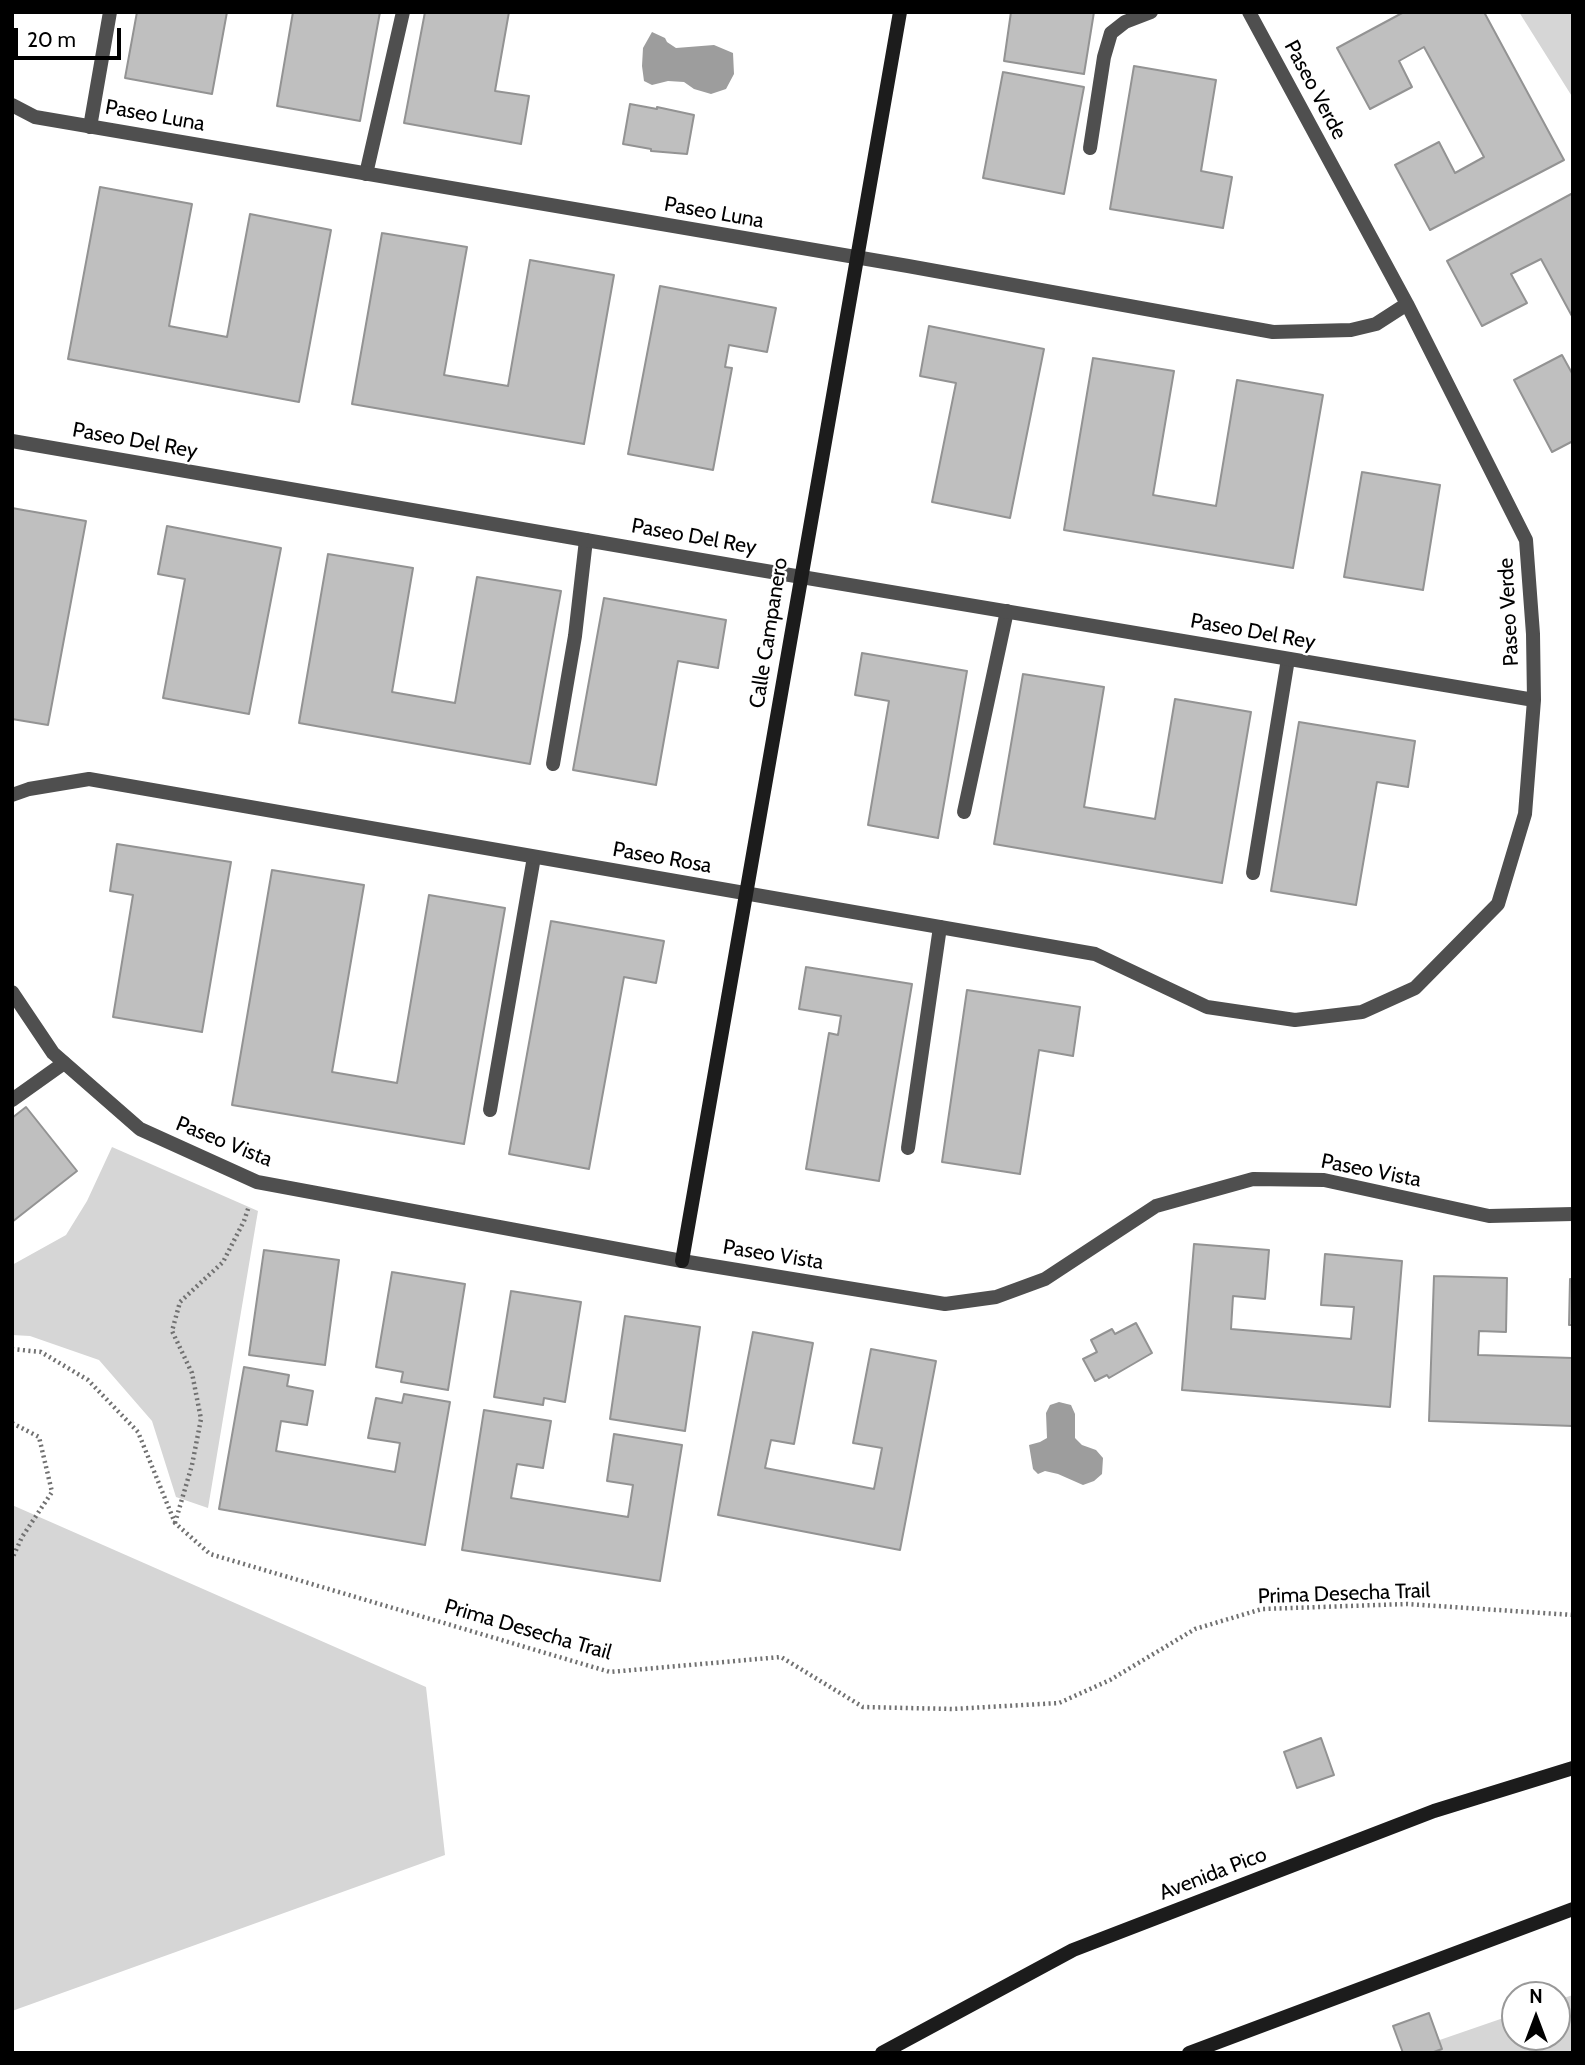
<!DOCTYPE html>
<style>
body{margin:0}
#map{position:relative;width:1585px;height:2065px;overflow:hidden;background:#fff;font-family:Cabin,sans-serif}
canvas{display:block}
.frame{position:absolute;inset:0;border:14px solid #000;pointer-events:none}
.north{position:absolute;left:1501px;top:1981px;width:70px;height:70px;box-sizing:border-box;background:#fff;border:2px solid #999;border-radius:50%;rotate:0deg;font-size:19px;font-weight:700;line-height:28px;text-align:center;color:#000}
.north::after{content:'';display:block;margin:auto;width:24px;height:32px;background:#000;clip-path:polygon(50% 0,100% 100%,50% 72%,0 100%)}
.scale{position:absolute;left:14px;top:28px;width:107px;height:32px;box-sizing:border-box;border:4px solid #000;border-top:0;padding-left:9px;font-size:21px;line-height:24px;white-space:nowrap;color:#000;-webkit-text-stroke:5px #fff;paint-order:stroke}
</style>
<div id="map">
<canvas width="1585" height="2065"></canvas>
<div class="frame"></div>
<div class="north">N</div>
<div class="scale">20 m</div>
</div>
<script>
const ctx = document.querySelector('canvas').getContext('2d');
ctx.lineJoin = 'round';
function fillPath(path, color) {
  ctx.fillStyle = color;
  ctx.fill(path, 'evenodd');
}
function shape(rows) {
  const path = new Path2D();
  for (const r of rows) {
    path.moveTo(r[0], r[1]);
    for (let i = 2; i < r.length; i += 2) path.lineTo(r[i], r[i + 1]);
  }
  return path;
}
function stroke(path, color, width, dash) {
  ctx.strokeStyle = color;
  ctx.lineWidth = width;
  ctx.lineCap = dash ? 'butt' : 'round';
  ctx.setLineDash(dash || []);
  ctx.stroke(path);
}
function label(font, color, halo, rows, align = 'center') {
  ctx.font = font + ' Cabin,sans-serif';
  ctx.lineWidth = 5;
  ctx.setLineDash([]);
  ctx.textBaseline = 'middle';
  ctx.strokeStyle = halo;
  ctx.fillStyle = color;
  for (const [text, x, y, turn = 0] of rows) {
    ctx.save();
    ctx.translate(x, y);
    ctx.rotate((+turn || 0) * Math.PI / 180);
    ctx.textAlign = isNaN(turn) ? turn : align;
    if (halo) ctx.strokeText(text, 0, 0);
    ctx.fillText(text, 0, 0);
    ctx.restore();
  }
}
const green = shape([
 [1519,12,1573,12,1573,98],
 [112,1147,258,1211,208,1508,176,1497,152,1421,99,1360,30,1336,12,1335,12,1265,66,1235,87,1201],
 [12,1505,426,1687,445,1855,12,2011],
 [1573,1995,1573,2053,1402,2053,1515,2014,1515,2037,1557,2037,1557,2000]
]);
const water = shape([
 [652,32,665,38,667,42,676,48,714,45,733,53,734,74,726,89,711,94,694,89,684,82,668,81,652,85,644,81,642,66,643,48],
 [1059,1402,1071,1405,1075,1414,1075,1438,1082,1445,1096,1450,1103,1458,1102,1474,1094,1481,1083,1485,1058,1474,1045,1471,1038,1474,1033,1469,1029,1445,1040,1442,1047,1438,1046,1413,1050,1405]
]);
const building = shape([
 [137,12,227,12,212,94,125,78,137,12],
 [293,12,380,12,360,121,277,106,293,12],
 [425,12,509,12,495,91,529,96,521,144,404,123,425,12],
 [1011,12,1094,12,1084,74,1004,61,1011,12],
 [1404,12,1484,12,1564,160,1430,230,1395,165,1439,142,1455,173,1484,157,1424,47,1399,61,1412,87,1370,109,1337,48,1404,12],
 [1134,66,1216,80,1201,171,1232,177,1223,228,1110,209,1134,66],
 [1003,72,1084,87,1064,194,983,178,1003,72],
 [630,104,657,109,657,107,694,115,687,154,651,151,651,149,623,144,630,104],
 [100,187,192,204,169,326,227,337,250,214,331,230,299,402,68,359,100,187],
 [1573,193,1573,318,1541,259,1511,274,1527,303,1482,326,1447,261,1573,193],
 [382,233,467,247,444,375,508,386,530,260,614,275,584,444,352,404,382,233],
 [660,286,776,308,767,352,729,345,725,367,732,368,713,470,628,454,660,286],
 [929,326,1044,349,1010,518,932,502,956,383,920,376,929,326],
 [1562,355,1573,375,1573,441,1552,452,1514,380,1562,355],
 [1093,358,1174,371,1153,495,1216,506,1237,380,1323,395,1293,568,1064,530,1093,358],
 [1362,472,1440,485,1423,590,1344,577,1362,472],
 [12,508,86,521,48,725,12,719,12,508],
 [167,526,281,548,249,714,163,698,185,579,158,574,167,526],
 [328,554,413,568,392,692,455,703,477,577,561,591,530,764,299,723,328,554],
 [604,598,726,620,718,668,678,661,656,785,573,770,604,598],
 [862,653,967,671,938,838,868,825,889,701,855,695,862,653],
 [1023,674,1104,687,1084,807,1155,819,1175,699,1251,712,1222,883,994,844,1023,674],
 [1299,722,1415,741,1408,787,1377,782,1356,905,1271,891,1299,722],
 [117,844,231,862,202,1032,113,1017,133,895,110,891,117,844],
 [272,870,364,885,332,1072,397,1083,429,895,505,908,464,1144,232,1105,272,870],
 [551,921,664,941,656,983,624,977,589,1169,509,1154,551,921],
 [806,967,912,984,879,1181,806,1169,829,1033,838,1035,841,1016,799,1009,806,967],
 [967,990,1080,1007,1073,1056,1039,1050,1020,1174,942,1162,967,990],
 [26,1107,77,1171,12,1222,12,1118,26,1107],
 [1194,1244,1269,1250,1265,1299,1233,1296,1231,1329,1351,1339,1354,1307,1321,1305,1325,1254,1402,1261,1390,1407,1182,1390,1194,1244],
 [264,1250,339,1260,325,1365,249,1355,264,1250],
 [392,1272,465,1284,448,1390,401,1382,403,1372,376,1367,392,1272],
 [1434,1276,1507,1278,1506,1332,1479,1331,1478,1355,1573,1358,1573,1426,1429,1421,1434,1276],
 [1570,1279,1573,1279,1573,1325,1569,1325,1570,1279],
 [511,1291,581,1302,565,1402,544,1398,543,1405,494,1397,511,1291],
 [625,1316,700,1327,685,1431,610,1419,625,1316],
 [1136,1323,1152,1353,1109,1378,1107,1375,1095,1381,1083,1359,1097,1352,1091,1340,1112,1329,1115,1334,1136,1323],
 [753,1332,813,1343,794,1444,771,1440,765,1468,874,1489,882,1448,853,1443,871,1349,936,1361,900,1550,718,1515,753,1332],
 [244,1367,289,1375,287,1386,313,1391,307,1425,281,1421,276,1451,395,1472,400,1443,368,1438,376,1398,402,1403,404,1394,450,1402,425,1545,219,1509,244,1367],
 [484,1410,551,1421,543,1468,517,1464,511,1498,628,1517,633,1485,607,1481,614,1434,682,1445,660,1581,462,1550,484,1410],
 [1321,1738,1334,1775,1297,1788,1284,1752,1321,1738],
 [1429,2013,1442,2049,1431,2053,1403,2053,1393,2026,1429,2013]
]);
const path = shape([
 [12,1349,41,1352,88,1380,138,1432,175,1523,210,1554,610,1672,781,1657,863,1707,952,1709,1059,1703,1110,1680,1195,1629,1262,1609,1407,1604,1573,1615],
 [12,1423,39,1437,52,1492,22,1537,12,1559],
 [175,1523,192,1465,201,1419,192,1373,172,1331,180,1302,223,1262,244,1221,249,1206]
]);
const lane = shape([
 [90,127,110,12],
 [1090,148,1104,57,1111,33,1125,22,1151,12],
 [366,174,403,12],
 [553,764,575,636,586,540],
 [964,812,1007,611],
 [1253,873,1288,659],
 [12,1100,64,1063],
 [490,1110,534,857],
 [908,1148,940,927]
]);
const street = shape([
 [12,105,35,117,908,266,1273,332,1351,330,1376,324,1407,304],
 [12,441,748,568,1534,700],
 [12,795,29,789,89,779,1095,954,1207,1007,1295,1020,1362,1012,1415,988,1498,904,1525,814,1534,700,1533,634,1526,540,1407,304,1249,12],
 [12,992,53,1053,140,1129,257,1182,682,1261,945,1304,996,1297,1045,1279,1156,1206,1253,1179,1324,1180,1489,1216,1573,1214]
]);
const secondary = shape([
 [682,1261,900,12],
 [882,2053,1073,1950,1434,1811,1573,1768],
 [1189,2053,1573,1909]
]);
const streetNames = [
 ["Paseo Verde",1315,90,62],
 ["Paseo Luna",155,116,10],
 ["Paseo Luna",714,213,10],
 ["Paseo Del Rey",135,441,10],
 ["Paseo Del Rey",694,537,10],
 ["Paseo Verde",1509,612,-93],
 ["Paseo Del Rey",1253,632,10],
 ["Calle Campanero",769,633,-81],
 ["Paseo Rosa",662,858,10],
 ["Paseo Vista",224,1142,22],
 ["Paseo Vista",1371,1171,11],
 ["Paseo Vista",773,1255,9],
 ["Prima Desecha Trail",1344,1594,-2],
 ["Prima Desecha Trail",528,1630,16],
 ["Avenida Pico",1213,1874,-21]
];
fillPath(green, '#d6d6d6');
fillPath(water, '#9d9d9d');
fillPath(building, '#bfbfbf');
stroke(building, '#939393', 2);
stroke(path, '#717171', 4.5, [2, 3.5]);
stroke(lane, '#4f4f4f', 14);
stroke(street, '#4f4f4f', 14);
stroke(secondary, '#1c1c1c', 14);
label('21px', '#000', '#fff', streetNames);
</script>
